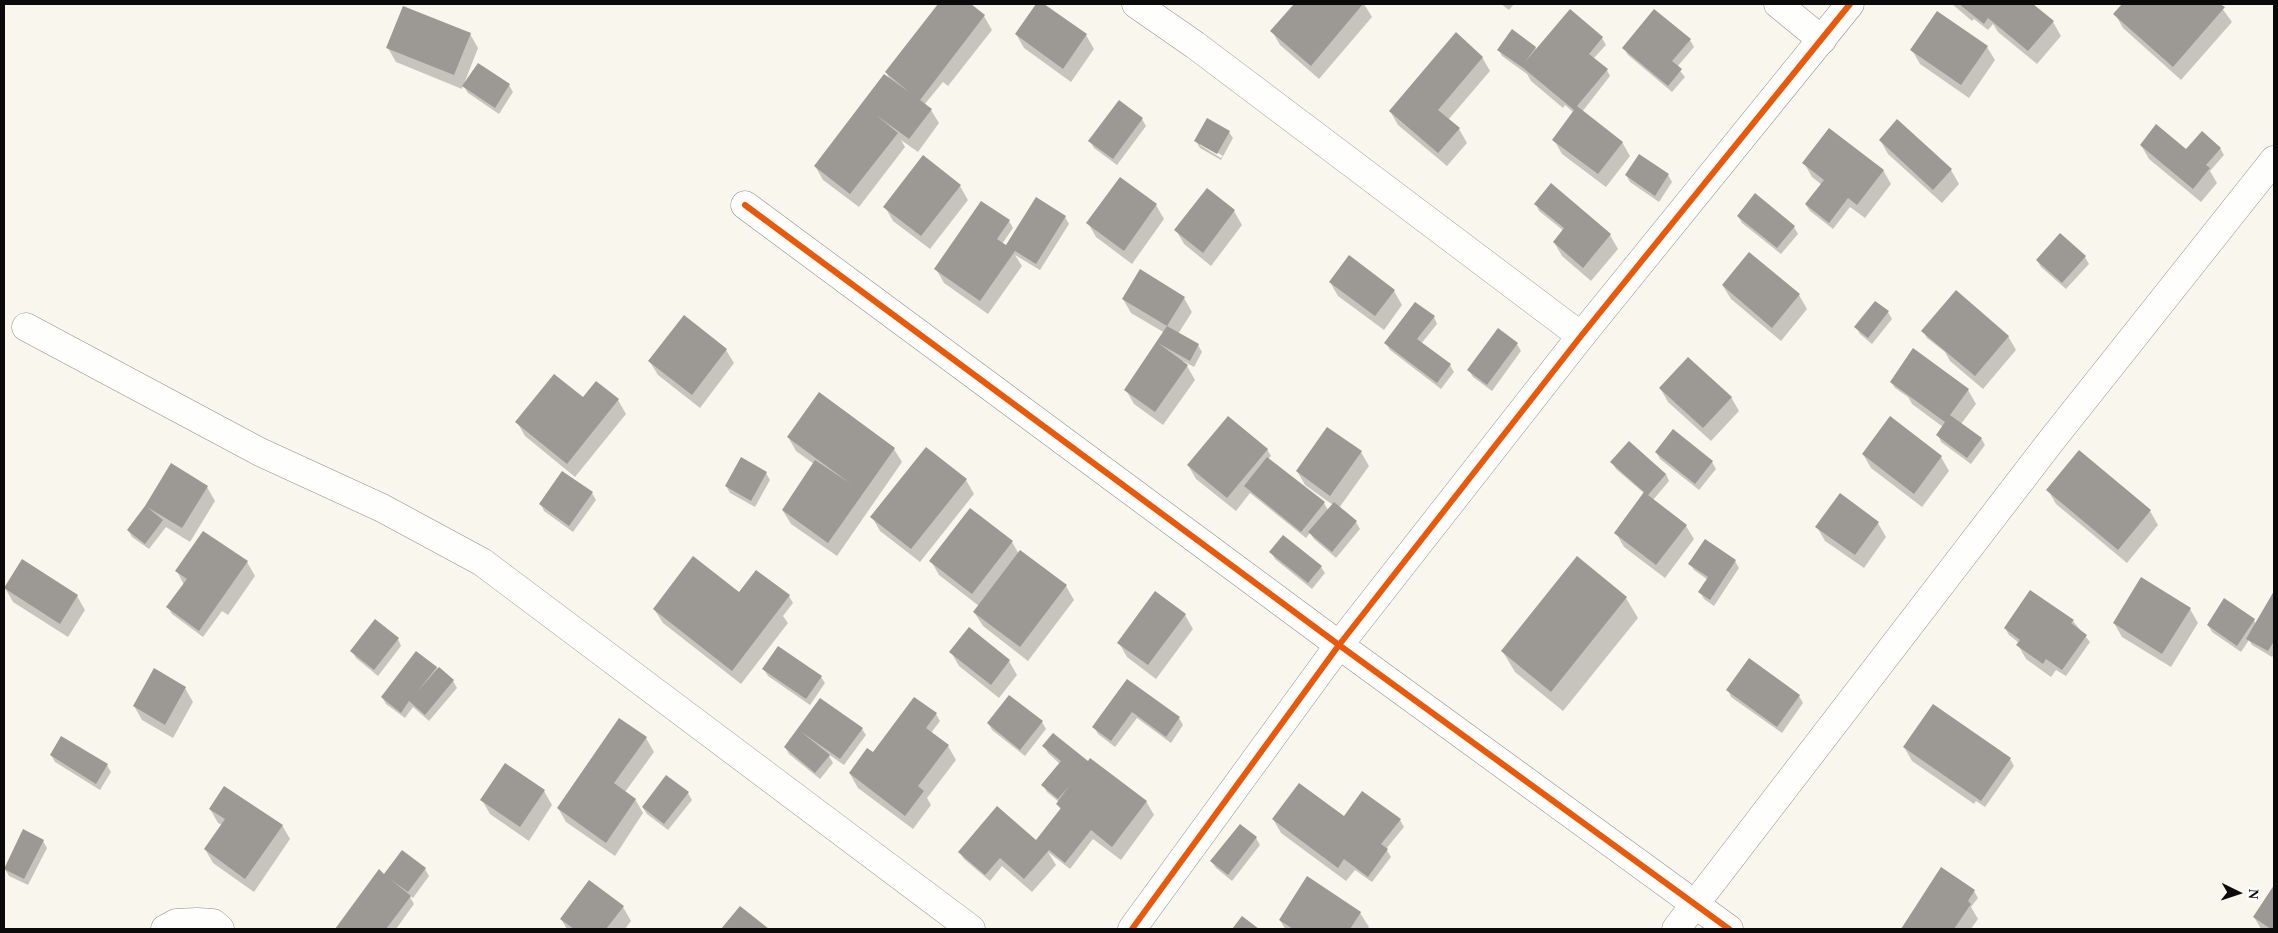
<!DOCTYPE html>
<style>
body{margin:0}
#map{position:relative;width:2278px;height:933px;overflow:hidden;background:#f9f6ed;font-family:"Times New Roman",serif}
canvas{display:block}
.frame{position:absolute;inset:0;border:5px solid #0a0a0a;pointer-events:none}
.north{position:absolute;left:2213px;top:868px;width:50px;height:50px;-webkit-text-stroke:4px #fff;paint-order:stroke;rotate:94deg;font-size:14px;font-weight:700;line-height:20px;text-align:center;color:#0a0a0a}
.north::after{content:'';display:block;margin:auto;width:18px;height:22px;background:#0a0a0a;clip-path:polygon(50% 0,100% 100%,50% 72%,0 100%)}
</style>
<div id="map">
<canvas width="2278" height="933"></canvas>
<div class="frame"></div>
<div class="north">N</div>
</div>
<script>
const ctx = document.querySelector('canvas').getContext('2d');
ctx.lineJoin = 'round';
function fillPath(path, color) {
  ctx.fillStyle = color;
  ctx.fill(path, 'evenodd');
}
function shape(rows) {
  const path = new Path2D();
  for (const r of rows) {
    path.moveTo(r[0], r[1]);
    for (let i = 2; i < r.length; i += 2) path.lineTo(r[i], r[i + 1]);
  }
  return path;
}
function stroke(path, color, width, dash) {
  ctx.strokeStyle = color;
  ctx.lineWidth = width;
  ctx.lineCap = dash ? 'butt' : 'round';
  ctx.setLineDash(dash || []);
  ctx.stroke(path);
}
const shadow = shape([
 [940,4,969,4,984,16,992,30,948,86,943,82,924,105,931,110,939,123,918,152,901,140,905,147,859,207,823,180,815,166,891,81,886,72],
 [1037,4,1042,4,1086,35,1094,49,1071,82,1024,48,1016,34],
 [1295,4,1364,4,1372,17,1319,79,1280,45,1272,31],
 [1501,4,1514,4,1509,10],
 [1952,4,2031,4,2053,22,2061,36,2037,64,1998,32,1993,24,1988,30,1974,19,1972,21],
 [2124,4,2219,4,2232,22,2181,80,2123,28,2115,14],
 [470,34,478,48,464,84,509,85,513,92,499,114,468,93,463,85,462,89,396,62,388,48],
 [1602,38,1606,45,1593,59,1607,70,1610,76,1582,112,1622,142,1630,156,1606,187,1562,154,1554,140,1574,113,1565,105,1563,108,1531,81,1527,74,1502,56,1499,50,1535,47,1537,50],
 [1690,40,1694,47,1677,67,1685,77,1672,92,1628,55,1624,48],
 [1987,47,1995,60,1969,98,1920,64,1912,50],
 [1482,57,1490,71,1448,120,1459,129,1467,143,1447,166,1398,125,1390,111],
 [1142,119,1146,126,1117,165,1094,148,1090,141],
 [1897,121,1951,170,1959,184,1942,203,1888,154,1880,140],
 [1229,132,1233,138,1221,160,1200,148,1196,141],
 [1200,142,1223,156,1221,158,1200,145],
 [2141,145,2187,151,2220,148,2224,155,2210,171,2217,183,2201,202,2149,159],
 [1640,155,1668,175,1672,182,1659,202,1630,182,1626,175],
 [1804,163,1883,170,1891,184,1865,218,1850,207,1833,229,1810,211,1806,205,1822,185,1812,177],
 [1120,178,1156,205,1164,219,1132,264,1096,237,1088,223],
 [960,186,968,200,930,249,893,221,885,207],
 [1207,190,1234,211,1242,225,1211,266,1184,244,1176,230],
 [1536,204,1610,235,1618,249,1591,281,1562,256,1554,242,1564,231,1539,211],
 [1738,216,1794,227,1798,234,1781,254,1742,223],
 [1065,217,1069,224,1040,270,1015,255,1022,266,988,314,944,283,936,269,1009,221,1013,228,1002,244,1006,246],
 [2085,257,2089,264,2066,289,2041,267,2037,260],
 [1330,282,1394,291,1402,305,1384,330,1338,296],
 [1723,286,1799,295,1807,309,1781,341,1731,299],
 [1184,298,1192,312,1178,334,1198,345,1202,352,1194,367,1183,361,1182,362,1187,366,1195,380,1163,425,1134,404,1126,390,1165,333,1131,313,1123,299],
 [1888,312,1892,319,1872,344,1860,334,1856,327],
 [1434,317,1437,324,1421,344,1450,365,1454,372,1441,389,1390,350,1386,343],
 [1923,331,2008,336,2016,350,1983,389,1950,361,1945,352,1927,338],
 [1517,344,1521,351,1492,391,1473,377,1469,370],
 [726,350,734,363,700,408,658,375,650,362],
 [1891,382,1968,390,1976,404,1961,424,1981,438,1985,445,1971,464,1941,442,1938,435,1943,427,1912,404,1908,397,1895,388],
 [1660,388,1731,397,1739,411,1711,441,1668,402],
 [583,399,618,400,626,414,575,477,525,436,517,422],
 [1890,418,1941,457,1949,471,1922,507,1871,468,1863,454],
 [788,437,894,449,902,462,837,556,791,524,783,511,814,464,796,451],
 [1267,449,1271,456,1268,459,1324,503,1328,510,1333,505,1305,485,1297,471,1361,452,1369,466,1339,508,1356,522,1360,529,1336,558,1314,539,1310,533,1306,538,1250,493,1236,511,1196,479,1188,465],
 [1656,452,1712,462,1716,469,1699,490,1660,459],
 [1612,462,1666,474,1669,481,1653,500,1686,526,1694,539,1665,578,1624,547,1616,533,1645,494,1616,469],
 [171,465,207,487,215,501,190,542,166,527,149,549,132,537,128,530,146,507],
 [766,473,770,480,755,507,730,493,726,486],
 [966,480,974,494,920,562,880,531,872,517],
 [2048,490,2150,511,2158,525,2127,563,2056,504],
 [592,493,596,500,573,532,544,511,541,504],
 [1878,523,1886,537,1864,568,1825,541,1817,527],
 [1012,542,1019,554,1066,586,1074,600,1028,661,983,626,974,612,979,606,939,575,931,561],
 [1271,552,1321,567,1325,573,1312,589,1275,559],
 [1735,561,1739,568,1714,606,1704,599,1700,592,1708,580,1694,570,1690,564],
 [247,562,255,576,228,615,222,611,203,637,172,614,168,607,184,585,177,571],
 [756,571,789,596,793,603,783,616,788,623,741,684,663,623,654,609,739,594],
 [5,588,77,596,85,610,68,637,13,602],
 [2274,593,2274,654,2272,657,2252,645,2249,640,2241,652,2212,632,2208,625,2254,620,2256,624],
 [1626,598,1638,618,1563,711,1515,672,1503,652],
 [2190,609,2198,623,2171,667,2122,637,2114,623],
 [1185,615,1193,629,1156,679,1127,657,1119,643],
 [2073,621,2090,642,2066,676,2056,670,2051,677,2026,659,2018,645,2019,643,2009,635,2005,628],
 [398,639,401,646,378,676,356,658,352,651],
 [951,652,1009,661,1017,675,999,698,959,666],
 [436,667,453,681,457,688,429,721,413,707,405,718,386,704,382,697],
 [764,669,821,677,825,683,810,705,768,676],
 [1127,681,1179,718,1183,725,1171,743,1137,718,1115,747,1098,734,1094,727],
 [185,688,193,702,173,738,142,720,134,706],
 [1728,690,1799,696,1803,703,1782,733,1731,697],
 [1009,696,1042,722,1046,729,1025,756,992,730,988,723],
 [915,698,936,714,940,721,931,733,948,746,956,760,927,798,931,805,913,829,858,788,850,774,873,754],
 [820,700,862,729,866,735,844,765,828,754,833,763,820,779,789,754,785,747],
 [646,738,654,752,625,792,635,799,643,813,615,856,566,822,558,808],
 [1044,746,1088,763,1146,801,1154,815,1121,860,1093,839,1070,869,1048,852,1056,865,1032,892,1002,866,990,881,964,859,960,853,1036,841,1061,810,1057,804,1059,802,1047,792,1043,785,1060,764,1048,753],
 [1904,747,2010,759,2014,766,1985,807,1976,801,1974,804,1912,761],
 [51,755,107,765,111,772,100,790,55,762],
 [544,791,552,805,529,841,490,814,482,800],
 [688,793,692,800,668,830,647,814,643,808],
 [210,809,282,825,290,839,254,892,213,863,205,849,222,825,218,823],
 [1273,819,1400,820,1404,827,1386,849,1391,857,1372,882,1355,870,1346,881,1281,833],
 [1256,838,1260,845,1232,881,1216,868,1212,862],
 [43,841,47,848,28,885,9,876,5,869],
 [425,869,429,876,413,898,409,895,414,904,396,929,337,929,361,897,384,876],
 [1308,877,1360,913,1369,927,1367,929,1285,929,1280,920],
 [1934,879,1974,891,1978,898,1971,907,1978,919,1971,929,1902,929],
 [2274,887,2274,929,2261,929,2254,917],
 [623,907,631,921,625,929,567,929,561,919]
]);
const building = shape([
 [938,4,971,4,985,15,920,100,932,109,909,139,876,115,898,133,850,194,814,166,884,74,909,92,885,72],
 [1036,4,1044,4,1087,34,1063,69,1015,34],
 [1294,4,1363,4,1311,66,1270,31],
 [1959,4,2033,4,2054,21,2028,51,1988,18,1984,24],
 [2122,4,2220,4,2225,7,2173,67,2113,14],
 [403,6,471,33,454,75,386,48],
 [1570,9,1603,37,1589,54,1608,69,1577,106,1623,142,1598,174,1552,140,1574,110,1522,67,1497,50,1512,29,1536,47,1525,62],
 [1654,9,1691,39,1672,61,1682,69,1668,86,1622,48],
 [1937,11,1988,46,1961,85,1910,50],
 [1456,32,1483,57,1438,110,1460,128,1438,153,1389,111],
 [478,63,510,84,495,108,462,86],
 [1119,100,1143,118,1113,159,1088,141],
 [1207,118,1230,131,1217,154,1194,141],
 [1897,119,1952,169,1933,190,1879,140],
 [2156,124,2186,149,2202,131,2221,148,2206,165,2210,168,2193,189,2140,145],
 [1829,128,1884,170,1857,205,1848,198,1829,223,1805,204,1824,180,1802,163],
 [1639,154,1669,174,1655,196,1625,175],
 [923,155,961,185,921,236,883,207],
 [1120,177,1157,204,1124,251,1086,223],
 [1551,183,1611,234,1583,268,1553,242,1564,228,1534,204],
 [1207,188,1235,210,1203,253,1174,230],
 [1755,193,1795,226,1777,248,1737,216],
 [1036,197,1066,216,1036,264,1015,251,980,301,934,269,981,201,1010,220,997,239,1006,245],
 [2060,233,2086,256,2062,283,2036,260],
 [1749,252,1800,294,1772,328,1722,285],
 [1349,255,1395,290,1375,316,1329,282],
 [1140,269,1185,297,1167,326,1122,299],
 [1956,290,2009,336,1975,376,1921,331],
 [1875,301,1889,311,1868,338,1854,327],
 [1415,302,1435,316,1417,339,1451,364,1437,383,1384,343],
 [684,315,727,349,692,395,648,361],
 [1167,326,1199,344,1190,361,1158,343,1188,365,1155,412,1124,390],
 [1498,328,1518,343,1487,385,1467,370],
 [1913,348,1969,389,1950,415,1982,438,1967,458,1936,435,1945,422,1890,382],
 [1688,357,1732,397,1703,428,1659,388],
 [554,374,583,397,596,381,619,399,567,464,515,422],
 [819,392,895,448,828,543,782,510,815,460,851,484,787,437],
 [1228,416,1268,449,1227,498,1187,465],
 [1890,416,1942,456,1914,494,1862,454],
 [1327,427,1362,451,1330,496,1296,471],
 [1673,429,1713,461,1695,484,1655,452],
 [1629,441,1666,474,1648,495,1687,525,1656,565,1614,533,1644,492,1610,462],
 [926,447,967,479,911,549,870,517],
 [2079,450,2151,510,2118,550,2046,490],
 [741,457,767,472,751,501,725,486],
 [1267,457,1325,502,1301,532,1244,486],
 [171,463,208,486,182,528,147,507,163,520,145,544,127,530,145,506],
 [562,471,593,492,569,526,539,504],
 [1840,493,1879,522,1855,555,1815,527],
 [1334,502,1357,521,1332,552,1308,532],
 [970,508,1013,541,972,594,929,561],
 [203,531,248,561,199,631,166,607,187,579,175,571],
 [1283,535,1322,566,1308,583,1269,552],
 [1705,539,1736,560,1710,600,1698,592,1708,577,1688,564],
 [1020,550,1067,585,1020,647,973,612],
 [693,556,739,592,756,570,790,595,732,671,653,609],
 [1577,556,1627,597,1551,692,1501,651],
 [22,559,78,595,60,624,4,588],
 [2141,577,2191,608,2162,654,2113,623],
 [2030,590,2074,620,2071,623,2087,635,2062,670,2046,659,2043,664,2016,645,2020,640,2004,628],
 [1155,591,1186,614,1148,665,1117,643],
 [2274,591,2274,641,2268,651,2246,639],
 [2224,598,2255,619,2237,646,2207,625],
 [375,619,399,638,374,670,350,651],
 [969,627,1010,660,991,685,949,652],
 [778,646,822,676,806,699,762,669],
 [416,651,437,667,417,692,439,667,454,680,425,715,409,701,401,713,381,697],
 [1749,658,1800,695,1777,727,1726,690],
 [154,668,186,687,165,725,133,706],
 [1127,679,1180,717,1166,737,1132,712,1111,741,1092,727],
 [1009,695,1043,721,1020,750,987,723],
 [914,697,937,713,926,728,949,745,918,786,924,791,905,816,849,773,867,748,873,752],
 [820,698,863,728,840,759,800,731,830,755,815,773,784,747],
 [1933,704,2011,758,1981,801,1903,747],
 [619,718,647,737,614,783,636,799,606,843,557,808],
 [1053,733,1088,761,1090,758,1147,801,1112,847,1091,830,1065,863,1049,850,1024,879,1000,858,985,875,958,852,997,806,1036,840,1061,808,1056,804,1069,786,1058,799,1041,785,1061,761,1042,746],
 [61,736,108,764,96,784,50,755],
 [505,763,545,790,520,827,480,800],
 [666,775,689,792,664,824,642,807],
 [1299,783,1344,816,1362,791,1401,819,1381,844,1388,849,1368,877,1344,859,1338,868,1272,819],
 [224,786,283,825,245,879,204,849,225,819,209,809],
 [1240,824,1257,837,1228,875,1210,861],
 [23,829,44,840,24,879,4,869],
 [402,850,426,868,408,892,390,879,411,896,386,929,335,929,379,869,384,874],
 [1941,867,1975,890,1968,901,1971,904,1954,929,1901,929],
 [1307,876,1361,912,1350,929,1293,929,1279,920],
 [589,880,624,906,606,929,574,929,560,919],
 [2274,885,2274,929,2271,929,2253,917],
 [740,906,769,929,721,929],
 [1242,916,1259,929,1232,929]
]);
const minor = shape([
 [1136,4,1195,45,1581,336],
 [1778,4,1822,40],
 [745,205,1339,645,1729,929],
 [26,327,260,452,382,508,482,562,971,929],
 [165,929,176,923,197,922,213,923,220,929],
 [1676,929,2051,441,2274,160]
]);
const tertiary = shape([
 [1132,929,1339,645,1581,336,1850,4]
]);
const cycleway = shape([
 [745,205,1339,645,1729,929],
 [1132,929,1339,645,1581,336,1850,4]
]);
fillPath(shadow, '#0003');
fillPath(building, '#9c9893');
stroke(minor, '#92908c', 29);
stroke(tertiary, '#92908c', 29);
stroke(minor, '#fefefc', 28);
stroke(tertiary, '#fefefc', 28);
stroke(cycleway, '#e8590c', 6);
</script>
